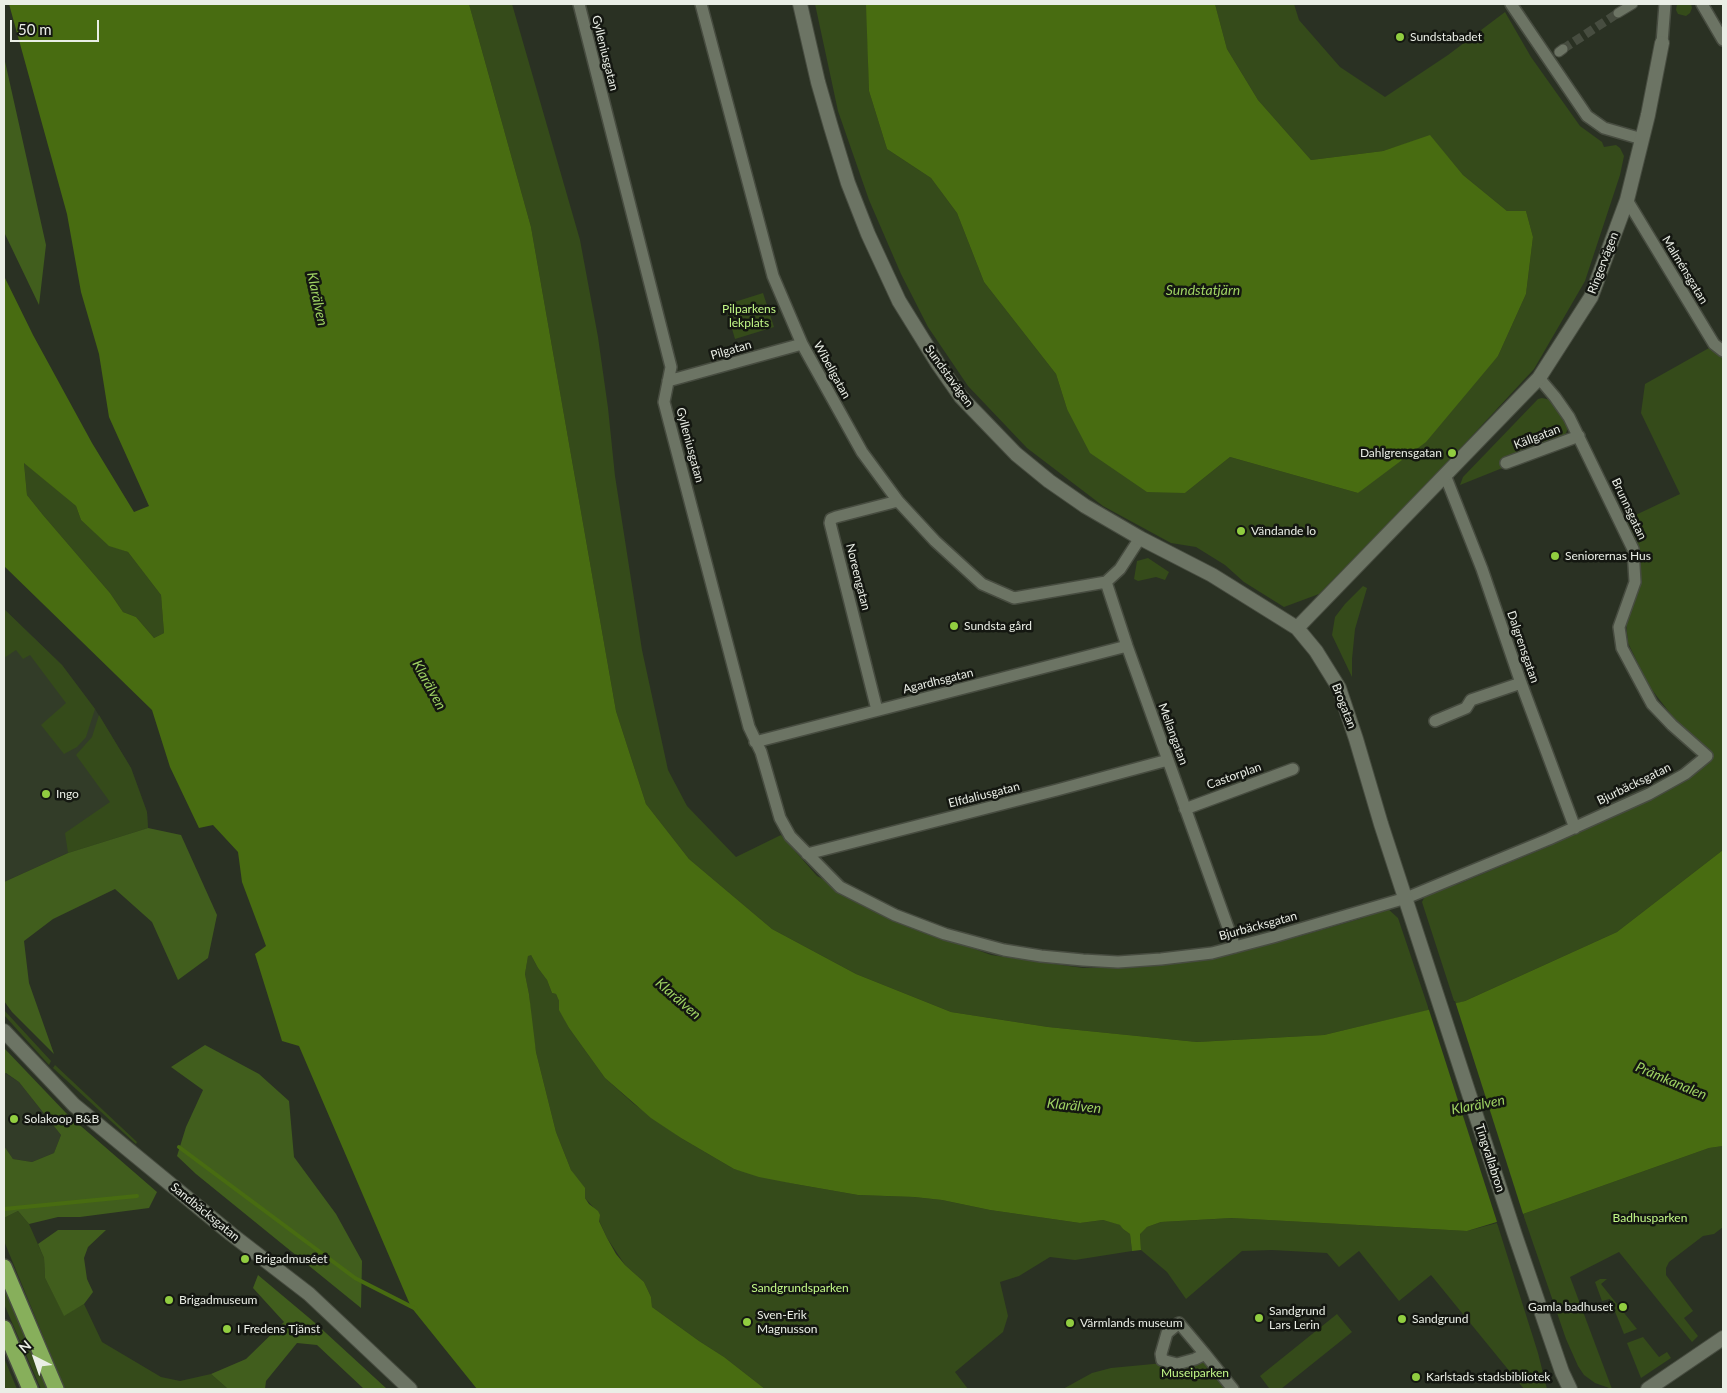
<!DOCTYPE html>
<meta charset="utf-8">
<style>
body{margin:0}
#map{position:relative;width:1727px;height:1393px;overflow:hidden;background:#2a3123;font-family:Lato,sans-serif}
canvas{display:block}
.frame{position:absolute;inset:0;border:5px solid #eaeee6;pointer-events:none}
.north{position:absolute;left:10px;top:1333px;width:50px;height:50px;-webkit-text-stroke:4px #141711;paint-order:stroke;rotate:319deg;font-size:14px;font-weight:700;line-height:20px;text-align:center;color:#eaeee6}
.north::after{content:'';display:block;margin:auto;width:18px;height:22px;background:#eaeee6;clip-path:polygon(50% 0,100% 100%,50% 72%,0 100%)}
.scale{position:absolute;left:10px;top:20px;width:89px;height:22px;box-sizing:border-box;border:2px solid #eaeee6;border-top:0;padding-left:6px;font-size:15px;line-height:18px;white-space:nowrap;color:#eaeee6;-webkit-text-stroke:4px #141711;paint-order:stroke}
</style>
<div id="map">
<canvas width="1727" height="1393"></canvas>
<div class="frame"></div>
<div class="north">N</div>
<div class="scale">50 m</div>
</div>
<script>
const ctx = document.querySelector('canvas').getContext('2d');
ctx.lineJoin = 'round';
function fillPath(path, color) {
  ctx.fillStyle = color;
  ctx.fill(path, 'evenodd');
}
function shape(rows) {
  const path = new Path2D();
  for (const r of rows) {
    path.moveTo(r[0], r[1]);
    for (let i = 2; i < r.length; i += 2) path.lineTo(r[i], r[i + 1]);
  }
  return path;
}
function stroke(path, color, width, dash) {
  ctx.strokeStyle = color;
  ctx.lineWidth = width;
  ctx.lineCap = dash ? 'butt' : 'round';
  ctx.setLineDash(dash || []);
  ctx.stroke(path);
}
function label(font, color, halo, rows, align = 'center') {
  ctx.font = font + ' Lato,sans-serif';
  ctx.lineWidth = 5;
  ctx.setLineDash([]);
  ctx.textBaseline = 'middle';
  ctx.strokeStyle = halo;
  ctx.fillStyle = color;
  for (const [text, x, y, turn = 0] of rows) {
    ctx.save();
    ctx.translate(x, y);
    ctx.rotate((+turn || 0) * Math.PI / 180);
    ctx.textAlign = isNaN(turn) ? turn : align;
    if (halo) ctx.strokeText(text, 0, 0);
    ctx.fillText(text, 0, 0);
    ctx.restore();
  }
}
const built = shape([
 [4,609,62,665,95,709,131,768,147,812,148,828,68,853,4,882],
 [5,1073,19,1082,61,1135,54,1153,32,1162,13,1159,4,1146,4,1074]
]);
const green = shape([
 [469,4,512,4,580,240,598,337,608,408,615,476,642,650,668,770,687,806,736,857,781,835,817,876,907,924,991,955,1083,968,1145,967,1286,932,1293,938,1363,918,1366,914,1387,908,1398,918,1429,1010,1324,1035,1197,1042,1048,1027,951,1012,856,974,772,929,689,859,646,804,616,711,531,227],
 [815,4,867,4,869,91,887,149,931,178,957,213,984,282,1056,374,1067,409,1185,493,1230,457,1358,493,1498,356,1526,294,1533,237,1526,211,1507,211,1463,175,1430,136,1383,151,1311,160,1258,100,1227,49,1215,4,1294,4,1299,20,1340,67,1385,97,1448,55,1505,12,1531,57,1580,126,1602,142,1604,147,1616,145,1620,148,1624,156,1620,175,1585,281,1534,369,1431,480,1319,594,1284,607,1244,582,1225,565,1196,547,1171,543,1103,506,1027,448,968,386,928,327,901,274,869,200,838,111],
 [1677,4,1691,4,1692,8,1690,13,1686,16,1678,14,1676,10],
 [763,293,774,327,735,339,725,305],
 [1709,348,1723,357,1723,850,1617,932,1465,1001,1455,1004,1422,902,1427,892,1450,883,1456,885,1552,845,1554,836,1711,757,1676,721,1649,686,1628,643,1626,622,1641,583,1639,548,1625,520,1680,494,1641,413,1645,384],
 [1542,398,1551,400,1568,428,1564,438,1505,467,1460,485,1463,477,1538,399],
 [24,462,76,506,81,520,109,545,128,552,161,595,164,633,154,638,136,617,123,612,110,593,43,515,27,495],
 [1148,558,1169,572,1165,580,1156,577,1138,581,1134,579,1137,561],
 [1363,586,1367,588,1355,629,1352,659,1352,677,1332,635,1335,617,1345,604],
 [4,609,62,665,95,709,86,737,77,747,64,754,41,725,66,703,30,655,23,659,16,650,4,658],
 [99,715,131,768,147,812,148,828,68,853,65,833,110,802,76,755,92,737],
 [528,955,531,955,538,968,547,980,552,993,556,994,559,1001,560,1010,569,1028,605,1078,634,1104,681,1138,734,1169,795,1184,858,1195,914,1197,942,1200,990,1210,1080,1223,1103,1220,1121,1225,1123,1229,1130,1234,1132,1251,1075,1260,1050,1257,1019,1276,1000,1282,1008,1316,1003,1332,955,1372,968,1389,765,1389,724,1357,699,1341,652,1307,651,1297,644,1282,625,1265,607,1238,593,1207,585,1198,571,1170,556,1132,536,1052,532,1028,529,994,525,974],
 [4,1010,51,1061,49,1065,4,1015],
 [55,1065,137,1142,136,1144,53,1068],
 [1723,1146,1723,1227,1714,1234,1703,1236,1669,1262,1666,1268,1666,1275,1693,1311,1684,1318,1698,1336,1692,1342,1619,1252,1570,1277,1612,1389,1595,1383,1584,1375,1578,1366,1566,1339,1523,1214,1709,1148],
 [18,1211,29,1224,44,1258,45,1278,64,1315,84,1304,102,1342,161,1377,180,1381,211,1374,228,1389,65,1389,4,1241,4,1218],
 [1233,1218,1467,1231,1497,1223,1538,1353,1547,1389,1524,1389,1431,1275,1399,1301,1359,1251,1339,1267,1327,1253,1272,1250,1242,1251,1186,1299,1167,1272,1141,1250,1140,1233,1147,1227,1161,1222],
 [1600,1279,1607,1279,1601,1284,1637,1329,1624,1334,1610,1299,1602,1301,1595,1282],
 [4,1286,20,1325,49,1389,41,1389,4,1304],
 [1337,1314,1352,1332,1281,1389,1267,1389,1269,1388,1260,1376],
 [1643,1337,1659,1357,1667,1352,1671,1358,1641,1378,1627,1343],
 [1200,1353,1228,1389,1063,1389,1092,1373,1111,1368,1185,1361],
 [4,1358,17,1389,4,1389]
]);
const forest = shape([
 [4,57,46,245,39,305,4,232],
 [148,828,181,835,217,915,208,958,178,980,152,922,115,889,53,919,24,941,29,983,54,1054,12,1012,4,1001,4,882,68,853],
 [205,1045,259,1074,289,1101,294,1157,336,1214,362,1261,361,1308,196,1174,177,1156,186,1127,203,1090,171,1067],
 [4,1048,67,1114,157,1192,149,1208,80,1217,58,1217,29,1224,18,1211,4,1218,4,1146,13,1159,32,1162,54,1153,61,1135,19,1082,6,1073,4,1074],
 [58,1230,106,1230,88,1247,84,1258,87,1279,93,1292,84,1304,64,1316,45,1278,44,1258,38,1244],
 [258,1275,314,1322,387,1389,364,1389,317,1345,297,1343,266,1381,265,1389,228,1389,211,1374,246,1359,284,1322,253,1288]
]);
const water = shape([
 [9,4,469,4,531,227,616,711,646,804,689,859,772,929,856,974,951,1012,1048,1027,1197,1042,1324,1035,1465,1001,1617,932,1723,850,1723,1146,1709,1148,1523,1214,1467,1231,1232,1218,1161,1222,1147,1227,1140,1234,1141,1250,1132,1251,1130,1234,1123,1229,1120,1225,1103,1220,1080,1223,990,1210,942,1200,914,1197,858,1195,795,1184,759,1177,734,1169,681,1138,651,1118,605,1078,569,1028,559,1010,559,1001,556,994,552,993,547,980,538,968,531,955,528,956,525,974,529,994,536,1052,556,1132,571,1170,585,1188,585,1198,589,1204,598,1211,600,1215,599,1221,607,1238,616,1254,625,1265,644,1282,651,1297,652,1307,699,1341,724,1357,765,1389,477,1389,411,1307,299,1046,282,1041,255,954,266,946,242,882,238,852,213,825,199,828,170,767,152,710,4,566,4,276,33,335,92,443,134,512,149,506,109,417,99,354,81,292,67,214],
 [24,463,76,506,81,520,109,546,128,552,161,595,164,633,154,638,136,617,123,612,110,593,43,515,27,495],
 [866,4,1215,4,1227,49,1258,100,1311,160,1383,151,1430,135,1463,175,1507,211,1526,211,1533,237,1526,294,1498,356,1426,442,1358,493,1230,457,1185,493,1147,492,1090,453,1067,409,1056,374,984,282,957,213,931,178,887,149,869,91]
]);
const pier = shape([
 [1455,1001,1524,1217,1498,1225,1428,1007]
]);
const stream = shape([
 [179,1147,355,1278,416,1309],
 [4,1209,137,1196]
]);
const pedestrianTunnel = shape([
 [1563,49,1618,13]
]);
const pedestrian = shape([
 [1618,13,1633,4],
 [1559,52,1563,49]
]);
const minor = shape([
 [579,4,671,367,664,402,749,727,761,752,780,818,790,836,840,887,895,915,945,934,1004,950,1041,956,1083,960,1118,962,1161,959,1212,953,1273,937,1406,898,1423,891,1549,839,1649,794,1685,774,1707,756,1672,725,1652,704,1622,648,1619,627,1635,582,1633,549,1569,417,1555,397,1539,378],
 [701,4,773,276,802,344,862,452,898,501,935,541,982,584,1014,598,1106,582],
 [1511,4,1587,116,1604,128,1642,139],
 [1702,4,1723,40],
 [1662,43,1665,4],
 [1627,200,1714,344,1723,351],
 [668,381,802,344],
 [1506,463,1579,436],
 [1445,475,1482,569,1521,683,1575,828],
 [1106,582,1127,646,1235,947],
 [1106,582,1120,569,1140,538],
 [877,710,830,523,831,519,836,517,898,501],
 [1435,721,1466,708,1471,700,1521,683],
 [755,742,1127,646],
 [1185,809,1293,769],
 [807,854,1057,790,1168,760],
 [1205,1354,1195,1359,1177,1364,1162,1360,1161,1354,1167,1333,1179,1323,1205,1354,1233,1389]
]);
const tertiary = shape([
 [800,4,818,82,831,127,848,183,868,234,899,301,938,364,961,397,1016,454,1049,481,1085,506,1140,538,1212,575,1297,628,1316,651,1339,688,1356,739,1381,824,1515,1235,1562,1372,1570,1389],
 [1297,628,1539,378,1591,297,1627,200,1648,115,1662,43],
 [4,1031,74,1105,231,1234,309,1294,410,1389],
 [1648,1389,1723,1338]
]);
const motorway = shape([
 [4,1267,56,1389],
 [4,1328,30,1389]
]);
const markers = [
 [1400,37,5,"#91cd40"],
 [1452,453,5,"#91cd40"],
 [1241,531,5,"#91cd40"],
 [1555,556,5,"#91cd40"],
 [954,626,5,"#91cd40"],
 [46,794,5,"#91cd40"],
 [14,1119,5,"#91cd40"],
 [245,1259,5,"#91cd40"],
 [169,1300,5,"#91cd40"],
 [1623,1307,5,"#91cd40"],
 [1259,1318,5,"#91cd40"],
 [1402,1319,5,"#91cd40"],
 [747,1322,5,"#91cd40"],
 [1070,1323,5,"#91cd40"],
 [227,1329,5,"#91cd40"],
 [1416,1377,5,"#91cd40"]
];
const poiNames = [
 ["Sundstabadet",1410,37],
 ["Dahlgrensgatan",1442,453,"right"],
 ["Vändande lo",1251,531],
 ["Seniorernas Hus",1565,556],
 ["Sundsta gård",964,626],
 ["Ingo",56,794],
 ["Solakoop B&B",24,1119],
 ["Brigadmuséet",255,1259],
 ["Brigadmuseum",179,1300],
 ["Gamla badhuset",1613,1307,"right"],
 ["Sandgrund",1269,1311],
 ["Lars Lerin",1269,1325],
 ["Sven-Erik",757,1315],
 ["Magnusson",757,1329],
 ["Sandgrund",1412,1319],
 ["Värmlands museum",1080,1323],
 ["I Fredens Tjänst",237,1329],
 ["Karlstads stadsbibliotek",1426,1377]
];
const streetNames = [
 ["Gylleniusgatan",605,53,76],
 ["Ringervägen",1603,263,-69],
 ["Malménsgatan",1685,270,59],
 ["Pilgatan",731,350,-16],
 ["Wibeligatan",832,370,61],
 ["Sundstavägen",949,376,54],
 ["Källgatan",1537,437,-21],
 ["Gylleniusgatan",690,445,75],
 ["Brunnsgatan",1629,509,65],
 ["Noreengatan",858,577,76],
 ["Dalgrensgatan",1523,647,71],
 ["Agardhsgatan",938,681,-14],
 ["Brogatan",1344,706,69],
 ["Mellangatan",1173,734,70],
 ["Castorplan",1234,776,-20],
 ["Bjurbäcksgatan",1634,784,-26],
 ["Elfdaliusgatan",984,795,-14],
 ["Bjurbäcksgatan",1258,926,-15],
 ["Tingvallabron",1490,1158,72],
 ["Sandbäcksgatan",205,1212,39]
];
const parkNames = [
 ["Pilparkens",749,309],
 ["lekplats",749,323],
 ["Badhusparken",1650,1218],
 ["Sandgrundsparken",800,1288],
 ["Museiparken",1195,1373]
];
const waterNames = [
 ["Sundstatjärn",1203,290],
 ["Klarälven",317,299,78],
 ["Klarälven",429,685,61],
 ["Klarälven",678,999,41],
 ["Pråmkanalen",1671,1081,23],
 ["Klarälven",1478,1105,-11],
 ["Klarälven",1074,1106,6]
];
fillPath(built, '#323c28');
fillPath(green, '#354b1a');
fillPath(forest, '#415e1d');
fillPath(water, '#486c11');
fillPath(pier, '#2a3123');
stroke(stream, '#486c11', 4);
stroke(pedestrianTunnel, '#474d40', 9, [9, 4.5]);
stroke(pedestrian, '#474c40', 11);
stroke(minor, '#474c40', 14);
stroke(tertiary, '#474c40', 16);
stroke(motorway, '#474c40', 18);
stroke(pedestrian, '#6c7464', 9);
stroke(minor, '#6c7464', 11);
stroke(tertiary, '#6c7464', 14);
stroke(motorway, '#87af5b', 15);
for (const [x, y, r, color] of markers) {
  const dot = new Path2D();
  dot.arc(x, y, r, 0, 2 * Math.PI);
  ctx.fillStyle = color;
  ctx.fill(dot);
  stroke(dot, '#141711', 2);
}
label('12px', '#eaeee6', '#141711', poiNames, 'left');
label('12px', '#eaeee6', '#141711', streetNames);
label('12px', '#c3f988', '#141711', parkNames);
label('italic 14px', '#9fd363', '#141711', waterNames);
</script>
